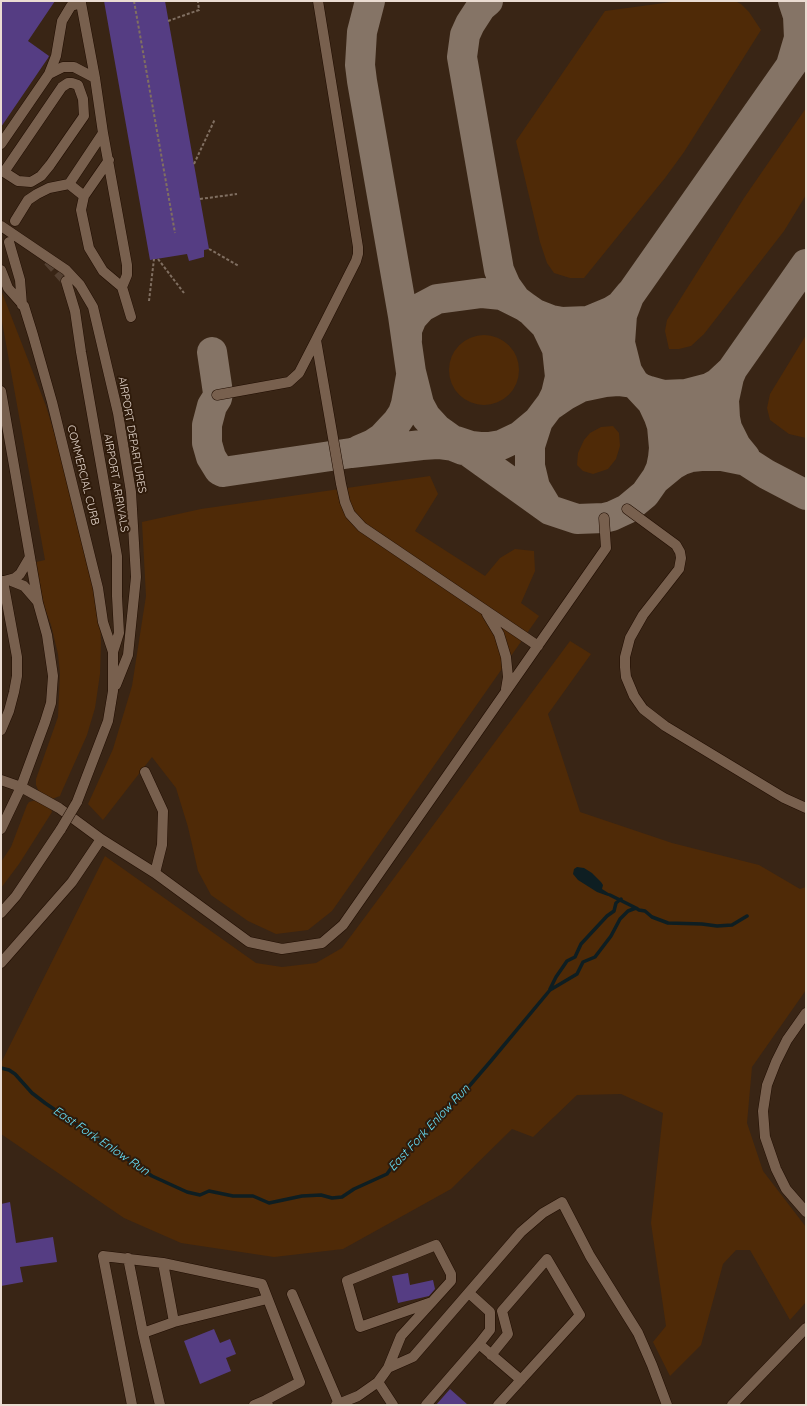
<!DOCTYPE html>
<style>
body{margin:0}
#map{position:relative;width:807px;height:1406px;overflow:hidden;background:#392515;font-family:Quicksand,sans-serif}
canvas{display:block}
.frame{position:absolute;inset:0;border:2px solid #eadcd2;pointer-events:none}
</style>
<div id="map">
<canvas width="807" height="1406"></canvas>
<div class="frame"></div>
</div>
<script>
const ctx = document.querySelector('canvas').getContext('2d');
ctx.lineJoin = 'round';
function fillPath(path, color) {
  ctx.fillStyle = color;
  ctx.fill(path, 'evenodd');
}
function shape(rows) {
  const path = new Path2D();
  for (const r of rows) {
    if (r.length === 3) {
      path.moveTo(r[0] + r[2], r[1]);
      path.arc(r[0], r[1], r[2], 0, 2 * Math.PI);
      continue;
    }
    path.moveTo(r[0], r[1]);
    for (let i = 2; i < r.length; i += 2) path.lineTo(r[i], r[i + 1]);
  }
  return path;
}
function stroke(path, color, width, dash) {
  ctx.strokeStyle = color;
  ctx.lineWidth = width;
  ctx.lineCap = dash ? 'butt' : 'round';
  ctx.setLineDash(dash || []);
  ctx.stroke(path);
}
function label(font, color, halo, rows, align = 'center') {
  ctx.font = font + ' Quicksand,sans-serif';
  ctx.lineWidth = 4;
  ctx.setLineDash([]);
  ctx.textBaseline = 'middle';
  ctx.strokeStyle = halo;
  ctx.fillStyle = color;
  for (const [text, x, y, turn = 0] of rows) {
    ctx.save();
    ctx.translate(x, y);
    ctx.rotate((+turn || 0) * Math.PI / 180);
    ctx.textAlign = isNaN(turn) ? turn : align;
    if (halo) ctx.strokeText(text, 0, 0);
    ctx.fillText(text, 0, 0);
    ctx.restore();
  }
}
const green = shape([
 [679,1,735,1,741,4,749,12,761,30,684,152,665,178,584,278,570,278,554,273,547,263,540,242,516,141,605,11],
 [806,108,806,195,784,231,704,334,691,346,679,349,669,349,665,331,667,320,744,198],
 [1,290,46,406,59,449,95,585,100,619,101,642,100,674,95,708,87,735,62,791,60,796,52,799,39,792,36,785,36,779,58,717,60,673,58,654,51,625,44,606,35,563,36,562,45,560,1,316],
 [484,370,35],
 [806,335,806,438,789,434,770,420,767,408,770,394],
 [613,426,619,433,620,446,616,459,608,469,593,474,583,471,577,465,578,453,584,440,590,433,601,427],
 [430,476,438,494,415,531,485,576,500,558,515,549,534,551,535,571,521,603,539,616,332,911,308,930,276,934,248,921,211,895,198,871,188,827,176,788,152,757,103,820,88,804,113,749,132,686,146,596,142,522,201,509],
 [570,641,591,654,548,714,580,812,672,843,759,865,800,889,806,887,806,990,752,1067,747,1123,763,1171,806,1227,806,1302,790,1320,750,1250,736,1250,723,1264,701,1345,670,1376,653,1342,666,1326,651,1223,663,1113,621,1094,577,1095,533,1137,512,1129,451,1189,343,1249,274,1257,181,1243,124,1218,1,1134,1,1063,105,856,256,963,282,967,316,963,342,948],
 [36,800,51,809,52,812,19,864,1,888,1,862,11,847,27,805,29,802]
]);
const water = shape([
 [577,867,584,868,592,873,601,882,603,885,602,889,610,894,610,895,608,896,597,892,578,880,573,874,574,869]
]);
const stream = shape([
 [610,895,636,908],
 [550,989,556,977,567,961,575,957,581,944,607,916,614,911,616,903,621,899],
 [1,1068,9,1070,15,1074,32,1093,45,1103,152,1176,187,1192,200,1195,209,1191,233,1196,253,1196,269,1203,302,1196,321,1195,332,1198,342,1197,354,1189,387,1174,399,1157,411,1149,417,1140,423,1136,446,1109,459,1098,490,1062,550,990,577,974,583,962,595,957,611,936,620,919,628,911,636,908,639,910,645,911,652,917,668,923,702,924,717,926,732,925,747,916]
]);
const taxiway = shape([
 [370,1,362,32,360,65,362,81,403,316,411,372,419,404,426,417,437,429,550,510,577,519,604,518,612,516,627,509,645,494,806,264],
 [488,1,481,7,470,24,465,35,462,57,499,270,506,286,516,300,524,306],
 [791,65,799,38,798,16,793,1],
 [407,340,407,330,412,318,422,307,437,299,482,293,502,295,524,306,735,454,766,474,806,495],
 [212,352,218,393,217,398,212,406,207,425,207,443,211,457,219,470,223,472,351,453,422,445,438,444,453,446,463,450],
 [633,383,618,381,605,382,581,387,566,395,550,406,556,394,560,377,557,349,546,326,533,313,551,320,562,322,588,321,612,311,620,306,630,294,622,315,620,343,627,371,635,384],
 [538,421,590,352,806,44],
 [456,441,471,446,480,447,489,447,501,445,520,436,538,421,530,446,530,466,535,487,547,507],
 [359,450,373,444,382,438,397,422,403,413,406,404,411,376],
 [742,460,722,456,701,456,691,457,682,460,673,465,656,479,661,468,663,458,664,448,662,426,659,417,652,402,638,387,649,391,663,395,686,394,709,388,718,383,732,370,729,377,724,400,725,418,727,428,736,446,745,457]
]);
const building = shape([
 [1,1,55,1,28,41,49,56,48,58,1,127],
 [104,1,165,1,209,249,204,250,204,257,189,261,187,254,150,260],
 [10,1202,16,1243,53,1237,57,1262,20,1267,23,1282,1,1286,1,1204],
 [408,1273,410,1285,433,1280,435,1289,429,1296,398,1303,392,1276],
 [214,1329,220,1343,230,1339,236,1354,226,1358,231,1371,200,1384,184,1341],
 [450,1389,468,1405,436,1405]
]);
const minorTunnel = shape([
 [48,261,66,281]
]);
const path = shape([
 [134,1,175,233],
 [168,21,199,10,198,2],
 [194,164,215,119],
 [200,199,237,194],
 [209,249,239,266],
 [158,259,184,293],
 [149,301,154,259]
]);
const minor = shape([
 [49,74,56,56,62,21,71,6,81,3,95,78],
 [68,83,72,83,78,85,83,99,84,116,50,165,41,176,31,182,18,181,4,172,62,87,68,83],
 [103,133,127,265,127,275,122,287,131,317],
 [1,144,49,74,63,67,74,67,95,78,103,133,69,184,49,188,37,194,28,200,15,221],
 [69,184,84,196,81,210,89,248,103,271,122,287],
 [84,196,109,160],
 [1,226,66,270,80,285,93,307,118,413,131,492,136,577,128,655,116,685],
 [9,242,20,280,22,305],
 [1,270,8,288,24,306,33,335,52,402,92,564,98,588,103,622,113,652],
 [66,281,75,311,81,352,117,556,117,596,119,633,113,652,113,691,108,721,77,802],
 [316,340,356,261,358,254,358,247,318,1],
 [1,391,38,603,47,635,53,676,51,703,45,722,21,787,1,829],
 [217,395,289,382,299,373,316,340,341,484,345,502,350,514,362,527,538,646],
 [627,509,676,545,680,552,681,558,679,569,643,615,630,638,625,657,625,667,626,677,634,696,643,709,665,726,784,798,806,808],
 [9,580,24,586,37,601],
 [1,582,15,578,20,574,30,557],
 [487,614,499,634,506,657,508,677,506,689],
 [1,730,9,711,14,692,17,676,17,657,3,581],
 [145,772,163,811,162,845,155,873],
 [1,780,21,787,59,808,101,839,155,873,249,942,282,949,322,943,343,925,606,548,604,518],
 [1,913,16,896,61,829],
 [1,963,72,882,101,839],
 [806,1013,787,1040,776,1062,767,1085,763,1111,765,1137,776,1169,786,1189,806,1212],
 [128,1258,143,1333,160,1405],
 [163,1263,262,1284,300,1382,266,1400],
 [469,1293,490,1312,490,1330,479,1344],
 [292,1294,339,1404],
 [174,1322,267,1299],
 [491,1355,508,1334,502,1311,547,1259,580,1315,498,1405],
 [388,1368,413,1357,521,1232,543,1213,562,1202,590,1256,638,1333,652,1365,667,1405],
 [378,1382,393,1405],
 [132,1405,103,1256,163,1263,174,1322,143,1333],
 [254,1405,266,1400,268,1405],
 [336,1405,358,1396,378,1382,388,1368,401,1336,432,1302,451,1281,451,1274,436,1245,347,1281,360,1327,432,1302],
 [426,1405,479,1344,521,1380],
 [732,1405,806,1328]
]);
const minorBridge = shape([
 [61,829,77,802]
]);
const streetNames = [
 ["AIRPORT DEPARTURES",132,435,80],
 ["COMMERCIAL CURB",83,475,76],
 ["AIRPORT ARRIVALS",116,483,80]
];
const waterNames = [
 ["East Fork Enlow Run",429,1128,-47],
 ["East Fork Enlow Run",101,1141,34]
];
fillPath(green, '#4f2a07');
fillPath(water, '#0e1e22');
stroke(stream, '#0e1e22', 3.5);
stroke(taxiway, '#857466', 30);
fillPath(building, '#553d83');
stroke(minorTunnel, '#544031', 10, [10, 5]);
stroke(minor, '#200d01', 11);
stroke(path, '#806f61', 2, [3, 2]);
stroke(minor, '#78604e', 10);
stroke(minorBridge, '#200d01', 11, []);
stroke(minorBridge, '#78604e', 10);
label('11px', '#eadcd2', '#2f1b0b', streetNames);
label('italic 12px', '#67e3fd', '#2f1b0b', waterNames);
</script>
